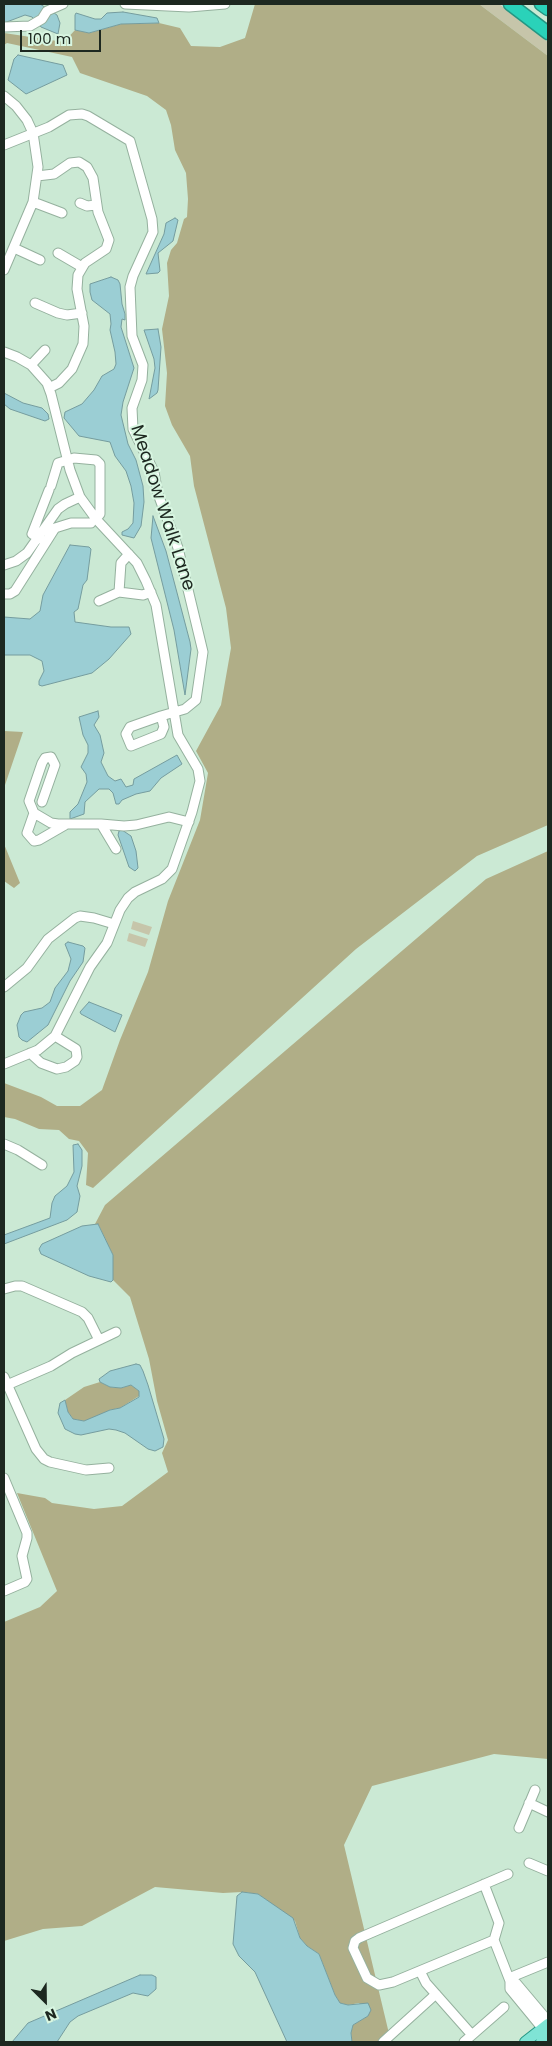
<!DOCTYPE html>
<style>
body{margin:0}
#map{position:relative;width:552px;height:2046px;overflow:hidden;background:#cbe9d4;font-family:Poppins,sans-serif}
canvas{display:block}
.frame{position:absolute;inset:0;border:5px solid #1d2820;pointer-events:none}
.north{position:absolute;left:20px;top:1976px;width:50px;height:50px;-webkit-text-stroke:4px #d8f6e1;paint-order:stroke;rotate:157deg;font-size:14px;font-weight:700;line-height:20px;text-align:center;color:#1d2820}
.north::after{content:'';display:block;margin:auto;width:18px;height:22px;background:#1d2820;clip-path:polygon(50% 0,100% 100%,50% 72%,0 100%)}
.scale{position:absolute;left:20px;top:30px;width:81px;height:22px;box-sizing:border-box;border:2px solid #1d2820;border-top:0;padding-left:6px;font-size:15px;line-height:18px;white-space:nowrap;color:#1d2820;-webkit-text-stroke:4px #d8f6e1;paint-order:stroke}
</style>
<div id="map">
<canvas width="552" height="2046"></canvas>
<div class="frame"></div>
<div class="north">N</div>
<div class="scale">100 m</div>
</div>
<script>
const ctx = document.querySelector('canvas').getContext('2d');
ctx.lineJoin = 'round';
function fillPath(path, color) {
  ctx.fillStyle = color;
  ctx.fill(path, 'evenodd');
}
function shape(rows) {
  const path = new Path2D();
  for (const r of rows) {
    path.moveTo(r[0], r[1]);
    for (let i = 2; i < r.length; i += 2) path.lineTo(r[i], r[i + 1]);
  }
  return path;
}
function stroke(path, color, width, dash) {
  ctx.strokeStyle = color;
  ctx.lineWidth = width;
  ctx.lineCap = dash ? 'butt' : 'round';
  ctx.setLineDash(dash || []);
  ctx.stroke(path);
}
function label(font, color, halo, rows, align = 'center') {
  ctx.font = font + ' Poppins,sans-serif';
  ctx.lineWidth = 4;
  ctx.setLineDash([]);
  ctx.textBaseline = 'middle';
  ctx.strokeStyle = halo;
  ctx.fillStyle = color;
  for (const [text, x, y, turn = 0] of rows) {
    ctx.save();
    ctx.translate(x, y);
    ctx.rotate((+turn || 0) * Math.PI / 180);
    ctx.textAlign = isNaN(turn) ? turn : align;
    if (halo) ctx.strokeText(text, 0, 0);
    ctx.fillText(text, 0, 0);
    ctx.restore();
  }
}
const green = shape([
 [479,4,499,4,513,14,548,42,548,56],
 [133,921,152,927,149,935,131,929],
 [129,933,148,939,145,947,127,941]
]);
const forest = shape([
 [255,4,479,4,548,56,548,825,477,856,356,949,93,1188,86,1185,88,1153,79,1141,69,1139,59,1130,39,1129,15,1119,4,1117,4,1083,41,1097,57,1106,80,1106,102,1090,120,1040,148,972,168,901,200,820,208,773,196,751,221,705,231,648,226,608,194,486,190,456,172,425,165,406,167,373,162,329,169,296,167,263,171,250,177,243,184,219,187,217,188,199,186,173,175,150,171,125,166,110,147,96,80,73,72,57,7,43,4,45,4,33,64,42,75,30,89,33,121,24,159,23,180,28,191,46,220,47,245,38],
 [4,731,23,732,4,788],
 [4,844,20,883,14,888,4,881],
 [548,851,548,1759,494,1754,372,1786,344,1845,391,2042,352,2042,351,2033,353,2025,368,2016,359,2003,348,2005,340,2003,335,1995,319,1954,307,1946,300,1938,295,1921,258,1894,242,1892,223,1893,155,1887,82,1926,43,1929,4,1941,4,1622,40,1607,57,1591,17,1493,45,1498,52,1503,94,1509,122,1506,168,1472,162,1453,168,1440,157,1401,149,1359,130,1297,113,1280,113,1255,98,1224,95,1224,105,1205,486,879],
 [100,1382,110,1387,121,1388,131,1385,139,1391,139,1396,120,1408,110,1410,94,1418,84,1421,73,1419,68,1412,65,1400,84,1387]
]);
const water = shape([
 [4,4,40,4,57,15,60,23,58,34,41,27,32,17,25,15,4,23,4,4],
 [123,12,157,18,159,23,121,24,89,33,75,30,75,15,76,13,95,19,101,19,107,13,123,12],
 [18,55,63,65,67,75,26,94,8,80,14,59,18,55],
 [175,218,178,220,173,241,158,253,160,271,158,273,146,274,164,234,166,223,175,218],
 [111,277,118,280,120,284,122,304,125,314,125,320,122,319,121,327,134,368,123,402,121,415,128,444,136,460,143,486,144,502,141,526,134,538,122,535,122,532,128,529,133,523,134,503,131,486,126,471,115,456,110,442,79,436,64,418,65,412,82,404,94,390,102,376,114,369,116,364,115,352,110,330,111,324,110,314,92,300,90,292,90,284,111,277],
 [158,329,161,347,158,390,157,393,149,399,155,368,154,359,144,330,158,329],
 [4,393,23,403,42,408,48,414,49,419,45,421,10,409,4,404,4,393],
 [153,516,166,551,190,642,191,649,185,695,174,630,151,538,153,516],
 [70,545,89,547,91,549,87,580,83,585,78,609,74,612,75,622,111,627,129,627,131,634,109,659,92,673,42,686,39,685,39,681,44,671,42,661,30,655,4,655,4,617,30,619,40,611,43,595,70,545],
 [98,711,99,717,94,725,100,735,104,753,101,762,108,776,115,781,121,779,126,787,133,785,134,779,177,755,182,764,161,778,150,791,136,794,122,800,119,804,116,804,113,793,109,789,99,789,85,802,84,814,70,819,70,812,78,804,87,782,86,774,81,767,88,753,88,745,83,735,79,717,98,711],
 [122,830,131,836,136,851,138,868,135,871,129,867,118,835,119,831,122,830],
 [68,942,83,946,85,948,83,962,70,981,48,1025,27,1042,22,1040,19,1037,17,1025,21,1015,24,1012,42,1008,50,1002,55,988,68,971,71,959,65,944,68,942],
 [89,1002,122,1015,115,1032,81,1014,80,1012,89,1002],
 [78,1144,82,1150,82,1166,77,1186,80,1196,77,1212,67,1220,4,1244,4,1235,50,1218,52,1203,55,1196,67,1186,74,1172,73,1145,78,1144],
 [98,1224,113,1255,113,1280,111,1282,89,1276,41,1254,39,1249,42,1244,82,1226,98,1224],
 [136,1364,140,1365,143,1371,148,1385,164,1439,163,1447,155,1451,148,1449,125,1433,116,1430,109,1429,81,1435,75,1434,65,1429,58,1413,60,1403,65,1400,68,1412,73,1419,84,1421,110,1410,120,1408,139,1397,139,1391,131,1385,121,1388,110,1387,100,1382,99,1379,110,1371,136,1364],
 [242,1892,258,1894,293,1918,300,1938,307,1946,319,1954,335,1995,340,2003,348,2005,368,2003,371,2010,368,2016,353,2025,351,2033,352,2042,287,2042,255,1972,239,1956,233,1944,237,1896,242,1892],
 [140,1975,152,1975,156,1977,156,1989,148,1996,133,1993,78,2016,70,2022,57,2042,12,2042,28,2023,140,1975]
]);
const minor = shape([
 [125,4,189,7,225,4],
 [4,27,30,26,42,19,47,11,63,4],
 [4,96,16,106,27,120,33,133,38,167,33,202,4,270],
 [4,145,49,127,69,115,82,114,88,116,130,141,152,219,153,232,133,276,130,287,132,336,143,365,142,380,132,408,133,429,154,472,158,494,178,548,203,652,196,700,185,709,161,716],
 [37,176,54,174,70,163,79,162,87,167,93,178,98,212,109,240,106,249,85,263,78,275,77,289,84,326,83,344,72,369,59,383,49,388],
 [33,202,62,213],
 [80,203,87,206,96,205],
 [14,248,40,260],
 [58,253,82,267],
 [35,303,58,313,67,315,82,313],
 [4,352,17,357,31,365,47,383,51,394,70,470,80,497,96,519,137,563,146,581,156,605,178,735,198,769,200,781,192,812,172,869,162,879,135,892,128,898,120,910,107,943,90,967,55,1036,38,1050,4,1064],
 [31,365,45,350],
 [51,486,58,463,74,458,96,460,100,464,100,514,96,519],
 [41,539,32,534,49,490],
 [4,565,16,561,27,553,58,509,65,504,80,497],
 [119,592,121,563,129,554],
 [4,594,10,594,15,591,55,528,71,523,91,523],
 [99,601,119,592,143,595,151,592],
 [161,716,164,727,161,734,131,746,126,734,130,727,161,716],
 [42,802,55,765,51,757,45,758,42,763,29,801,34,813,51,823,58,824,101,824,124,826,136,825,169,817,189,822],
 [34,813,27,833,34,841,39,840,65,825],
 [101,824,116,849],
 [4,987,27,968,48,939,75,918,80,916,94,918,114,924],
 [30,1053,41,1063,57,1069,66,1067,75,1061,77,1057,76,1049,55,1036],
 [4,1144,18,1150,42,1165],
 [4,1289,15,1286,22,1286,82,1312,88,1318,99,1340],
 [4,1377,36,1449,44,1459,50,1462,86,1470,109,1468],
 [7,1385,51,1366,72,1353,116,1332],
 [4,1478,27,1533,27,1538,22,1556,27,1579,25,1582,4,1591],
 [529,1803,548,1812],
 [519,1828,535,1790],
 [529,1863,548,1871],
 [484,1884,499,1923,494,1940,393,1982,379,1985,367,1978,353,1948,355,1941,359,1938,508,1874],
 [494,1940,510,1981],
 [420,1971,426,1983,472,2035],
 [509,1978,548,1962],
 [547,2034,510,1989,510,1981,516,1983,548,2021],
 [383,2042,436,1994],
 [464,2042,504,2007]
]);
const major = shape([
 [525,2042,548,2024],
 [541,2042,548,2036]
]);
const highway = shape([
 [510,4,548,33],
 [541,4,548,9]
]);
const streetNames = [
 ["Meadow Walk Lane",162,508,72]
];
fillPath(green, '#c6c5aa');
fillPath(forest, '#b0ae87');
fillPath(water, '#9bced4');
stroke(water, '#759c9e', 1);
stroke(minor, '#95b19e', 11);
stroke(major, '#259683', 12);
stroke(highway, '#259683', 15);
stroke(minor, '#fff', 9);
stroke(major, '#7fe4d5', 10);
stroke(highway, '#2ad2b9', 12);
label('18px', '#1d2820', '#d8f6e1', streetNames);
</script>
